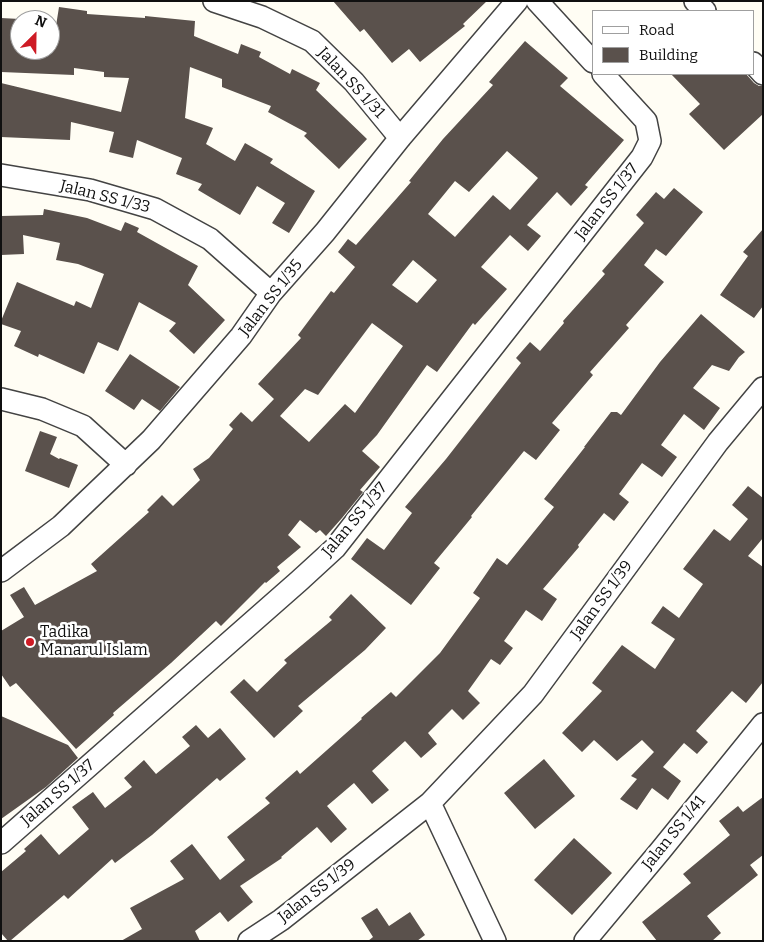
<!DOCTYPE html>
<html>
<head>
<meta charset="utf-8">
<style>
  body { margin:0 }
  #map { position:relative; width:764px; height:942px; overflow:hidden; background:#fffdf4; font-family:Bitter,serif }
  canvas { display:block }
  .frame { position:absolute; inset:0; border:2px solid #101010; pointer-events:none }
  .legend { position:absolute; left:592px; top:10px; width:162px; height:65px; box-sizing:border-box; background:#fff; border:1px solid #9f9f9f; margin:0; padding:6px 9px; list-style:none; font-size:15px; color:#101010 }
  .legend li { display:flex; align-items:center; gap:10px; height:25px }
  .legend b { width:25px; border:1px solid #9f9f9f }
  .north { position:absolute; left:10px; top:10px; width:50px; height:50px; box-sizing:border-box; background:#fff; border:1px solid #9f9f9f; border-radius:50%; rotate:23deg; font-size:14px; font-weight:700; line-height:20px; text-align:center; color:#101010 }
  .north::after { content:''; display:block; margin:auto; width:18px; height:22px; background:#ce1b25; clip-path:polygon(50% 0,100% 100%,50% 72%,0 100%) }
</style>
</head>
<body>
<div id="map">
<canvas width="764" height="942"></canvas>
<div class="frame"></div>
<ul class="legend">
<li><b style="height:6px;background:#fff"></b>Road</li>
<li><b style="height:14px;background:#5a514c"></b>Building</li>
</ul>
<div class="north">N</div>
</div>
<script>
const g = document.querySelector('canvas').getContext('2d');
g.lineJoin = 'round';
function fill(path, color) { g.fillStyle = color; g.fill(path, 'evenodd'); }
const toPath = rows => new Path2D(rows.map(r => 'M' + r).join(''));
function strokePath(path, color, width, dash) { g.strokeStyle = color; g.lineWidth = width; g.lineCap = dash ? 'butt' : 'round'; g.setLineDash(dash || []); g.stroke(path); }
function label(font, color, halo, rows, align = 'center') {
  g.font = font + ' Bitter,serif'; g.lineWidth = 5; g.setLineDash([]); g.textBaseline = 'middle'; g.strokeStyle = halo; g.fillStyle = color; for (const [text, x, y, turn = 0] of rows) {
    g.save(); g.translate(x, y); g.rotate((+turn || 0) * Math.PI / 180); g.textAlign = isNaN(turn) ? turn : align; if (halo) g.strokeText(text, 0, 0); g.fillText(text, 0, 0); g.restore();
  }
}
fill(toPath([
  [333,1,487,1,463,24,465,26,420,62,409,49,392,63,364,29,360,32],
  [59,7,87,11,87,14,145,18,145,16,195,21,194,36,238,54,241,44,261,52,259,57,290,74,292,69,320,83,316,90,367,139,339,169,304,136,307,133,268,112,271,106,222,87,222,79,190,67,185,118,213,128,206,144,235,161,245,143,273,159,270,163,315,191,289,233,272,223,285,203,257,186,240,215,198,190,202,184,176,174,182,158,137,140,133,158,109,152,114,132,71,122,70,140,1,137,1,83,121,112,129,78,104,77,104,72,74,68,74,75,1,72,1,18,20,19,20,50,50,50,50,25,56,26],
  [525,41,568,78,560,86,624,140,585,185,588,187,571,206,557,192,527,225,541,236,528,251,510,235,481,267,507,289,475,325,473,323,437,372,427,365,377,435,362,451,380,467,360,490,363,492,342,518,326,536,320,530,316,533,300,520,288,535,301,547,277,567,280,571,266,583,265,582,221,626,216,621,171,663,113,713,114,715,76,749,16,683,10,687,1,674,1,631,24,617,10,595,24,587,35,605,97,571,91,564,149,512,147,510,162,495,173,506,200,480,193,469,209,458,233,429,229,425,241,412,252,422,274,399,258,384,301,338,298,335,331,291,334,293,355,267,338,252,348,239,356,245,411,182,409,181,443,139,493,85,489,82],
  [507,151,538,178,510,210,493,195,455,237,428,214,455,181,469,192],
  [413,260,437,280,417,303,392,285],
  [372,323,403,346,355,413,345,404,309,442,280,416,305,389,318,395],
  [671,74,746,74,754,83,759,86,763,86,763,114,724,150,689,114,700,104],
  [674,188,703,212,666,256,656,249,644,265,664,282,626,325,629,328,590,372,593,375,552,423,560,430,536,460,524,451,471,516,472,517,434,563,440,568,411,605,351,559,367,538,384,550,412,513,405,507,446,459,521,363,516,358,530,342,540,351,564,323,563,321,605,274,602,271,644,223,636,215,656,192,664,199],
  [44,209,87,218,121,231,125,222,139,228,137,232,198,266,188,285,225,320,194,354,169,331,176,323,139,302,118,351,98,342,84,374,39,354,38,357,14,346,21,331,1,324,1,321,17,282,74,306,76,301,91,308,104,274,78,264,56,260,60,243,23,235,24,254,1,255,1,216,43,215],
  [763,229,763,306,754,318,720,295,748,256,743,252],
  [701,314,745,352,739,357,729,371,712,365,693,388,720,408,704,430,684,414,661,445,677,457,662,477,642,463,619,494,629,502,614,521,604,513,578,545,579,547,543,589,557,599,542,621,526,610,504,641,513,648,500,665,491,659,468,691,480,703,463,720,452,709,428,733,437,744,421,758,405,741,372,771,389,790,372,804,354,783,327,806,347,829,331,843,317,827,281,857,282,858,240,886,253,902,228,922,220,912,195,931,200,941,121,941,142,929,130,908,184,879,170,861,192,844,220,880,245,860,227,837,270,803,265,798,297,770,300,774,362,719,361,718,391,692,396,697,440,653,480,598,473,593,497,558,507,565,554,507,544,499,585,447,584,447,611,412,617,412,621,415,660,362],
  [130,354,180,387,160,411,142,399,134,410,105,391],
  [40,431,57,437,50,454,59,459,60,458,78,465,69,488,25,471],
  [748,486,763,498,763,538,748,556,763,567,763,682,746,703,732,691,696,731,708,742,697,754,684,743,663,767,681,781,668,800,652,788,637,810,620,799,637,779,631,776,654,752,642,740,617,761,594,740,582,752,562,733,602,691,592,683,622,645,655,669,675,639,651,623,663,606,679,618,703,584,683,569,714,529,730,541,748,519,732,505],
  [351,594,386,628,365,650,298,706,303,711,274,738,230,692,244,679,257,692,287,663,284,660,332,620,329,617],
  [1,716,68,745,78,758,46,787,1,819],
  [196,725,208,738,220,728,246,759,220,781,217,778,152,835,115,863,112,859,68,899,64,895,10,941,8,941,1,933,1,872,26,851,24,849,41,834,59,855,89,829,72,807,93,792,105,808,132,787,124,778,144,760,156,774,190,746,182,737],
  [544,759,575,796,535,829,504,793],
  [763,797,763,855,750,865,758,875,707,916,721,933,712,941,657,941,642,922,691,883,683,874,730,835,719,821,738,806,743,812],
  [574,838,612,873,572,915,534,880],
  [377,908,389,926,410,912,425,935,417,941,368,941,373,937,361,918]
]), '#5a514c');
const minor = toPath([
  [214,1,262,17,312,41,354,82,400,138],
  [537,1,593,62],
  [695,1,705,11],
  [753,63,763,74],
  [1,175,90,190,155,209,210,239,271,293],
  [1,399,42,409,83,426,126,465],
  [1,571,61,526,151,440,241,336,271,293,325,232,400,138,517,1],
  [430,803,495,941],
  [1,843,299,581,335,548,642,157,650,141,646,121,603,74],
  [249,941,281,920,430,803,533,694,718,442,763,388],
  [585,941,661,850,763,724]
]);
strokePath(minor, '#434343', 24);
strokePath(minor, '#fff', 21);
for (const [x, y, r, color] of [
  [30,642,5,"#ce1b25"]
]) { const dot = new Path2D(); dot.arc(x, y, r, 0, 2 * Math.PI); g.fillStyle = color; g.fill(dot); strokePath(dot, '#fff', 2); }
label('16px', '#101010', '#fff', [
  ["Jalan SS 1/31",351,83,47],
  ["Jalan SS 1/33",105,197,14],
  ["Jalan SS 1/37",607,202,-52],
  ["Jalan SS 1/35",271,298,-52],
  ["Jalan SS 1/37",355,520,-50],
  ["Jalan SS 1/39",602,600,-54],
  ["Jalan SS 1/37",58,793,-41],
  ["Jalan SS 1/41",674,833,-51],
  ["Jalan SS 1/39",317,891,-38]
]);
label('16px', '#101010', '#fff', [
  ["Tadika",40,633],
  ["Manarul Islam",40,651]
], 'left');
</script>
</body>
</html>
